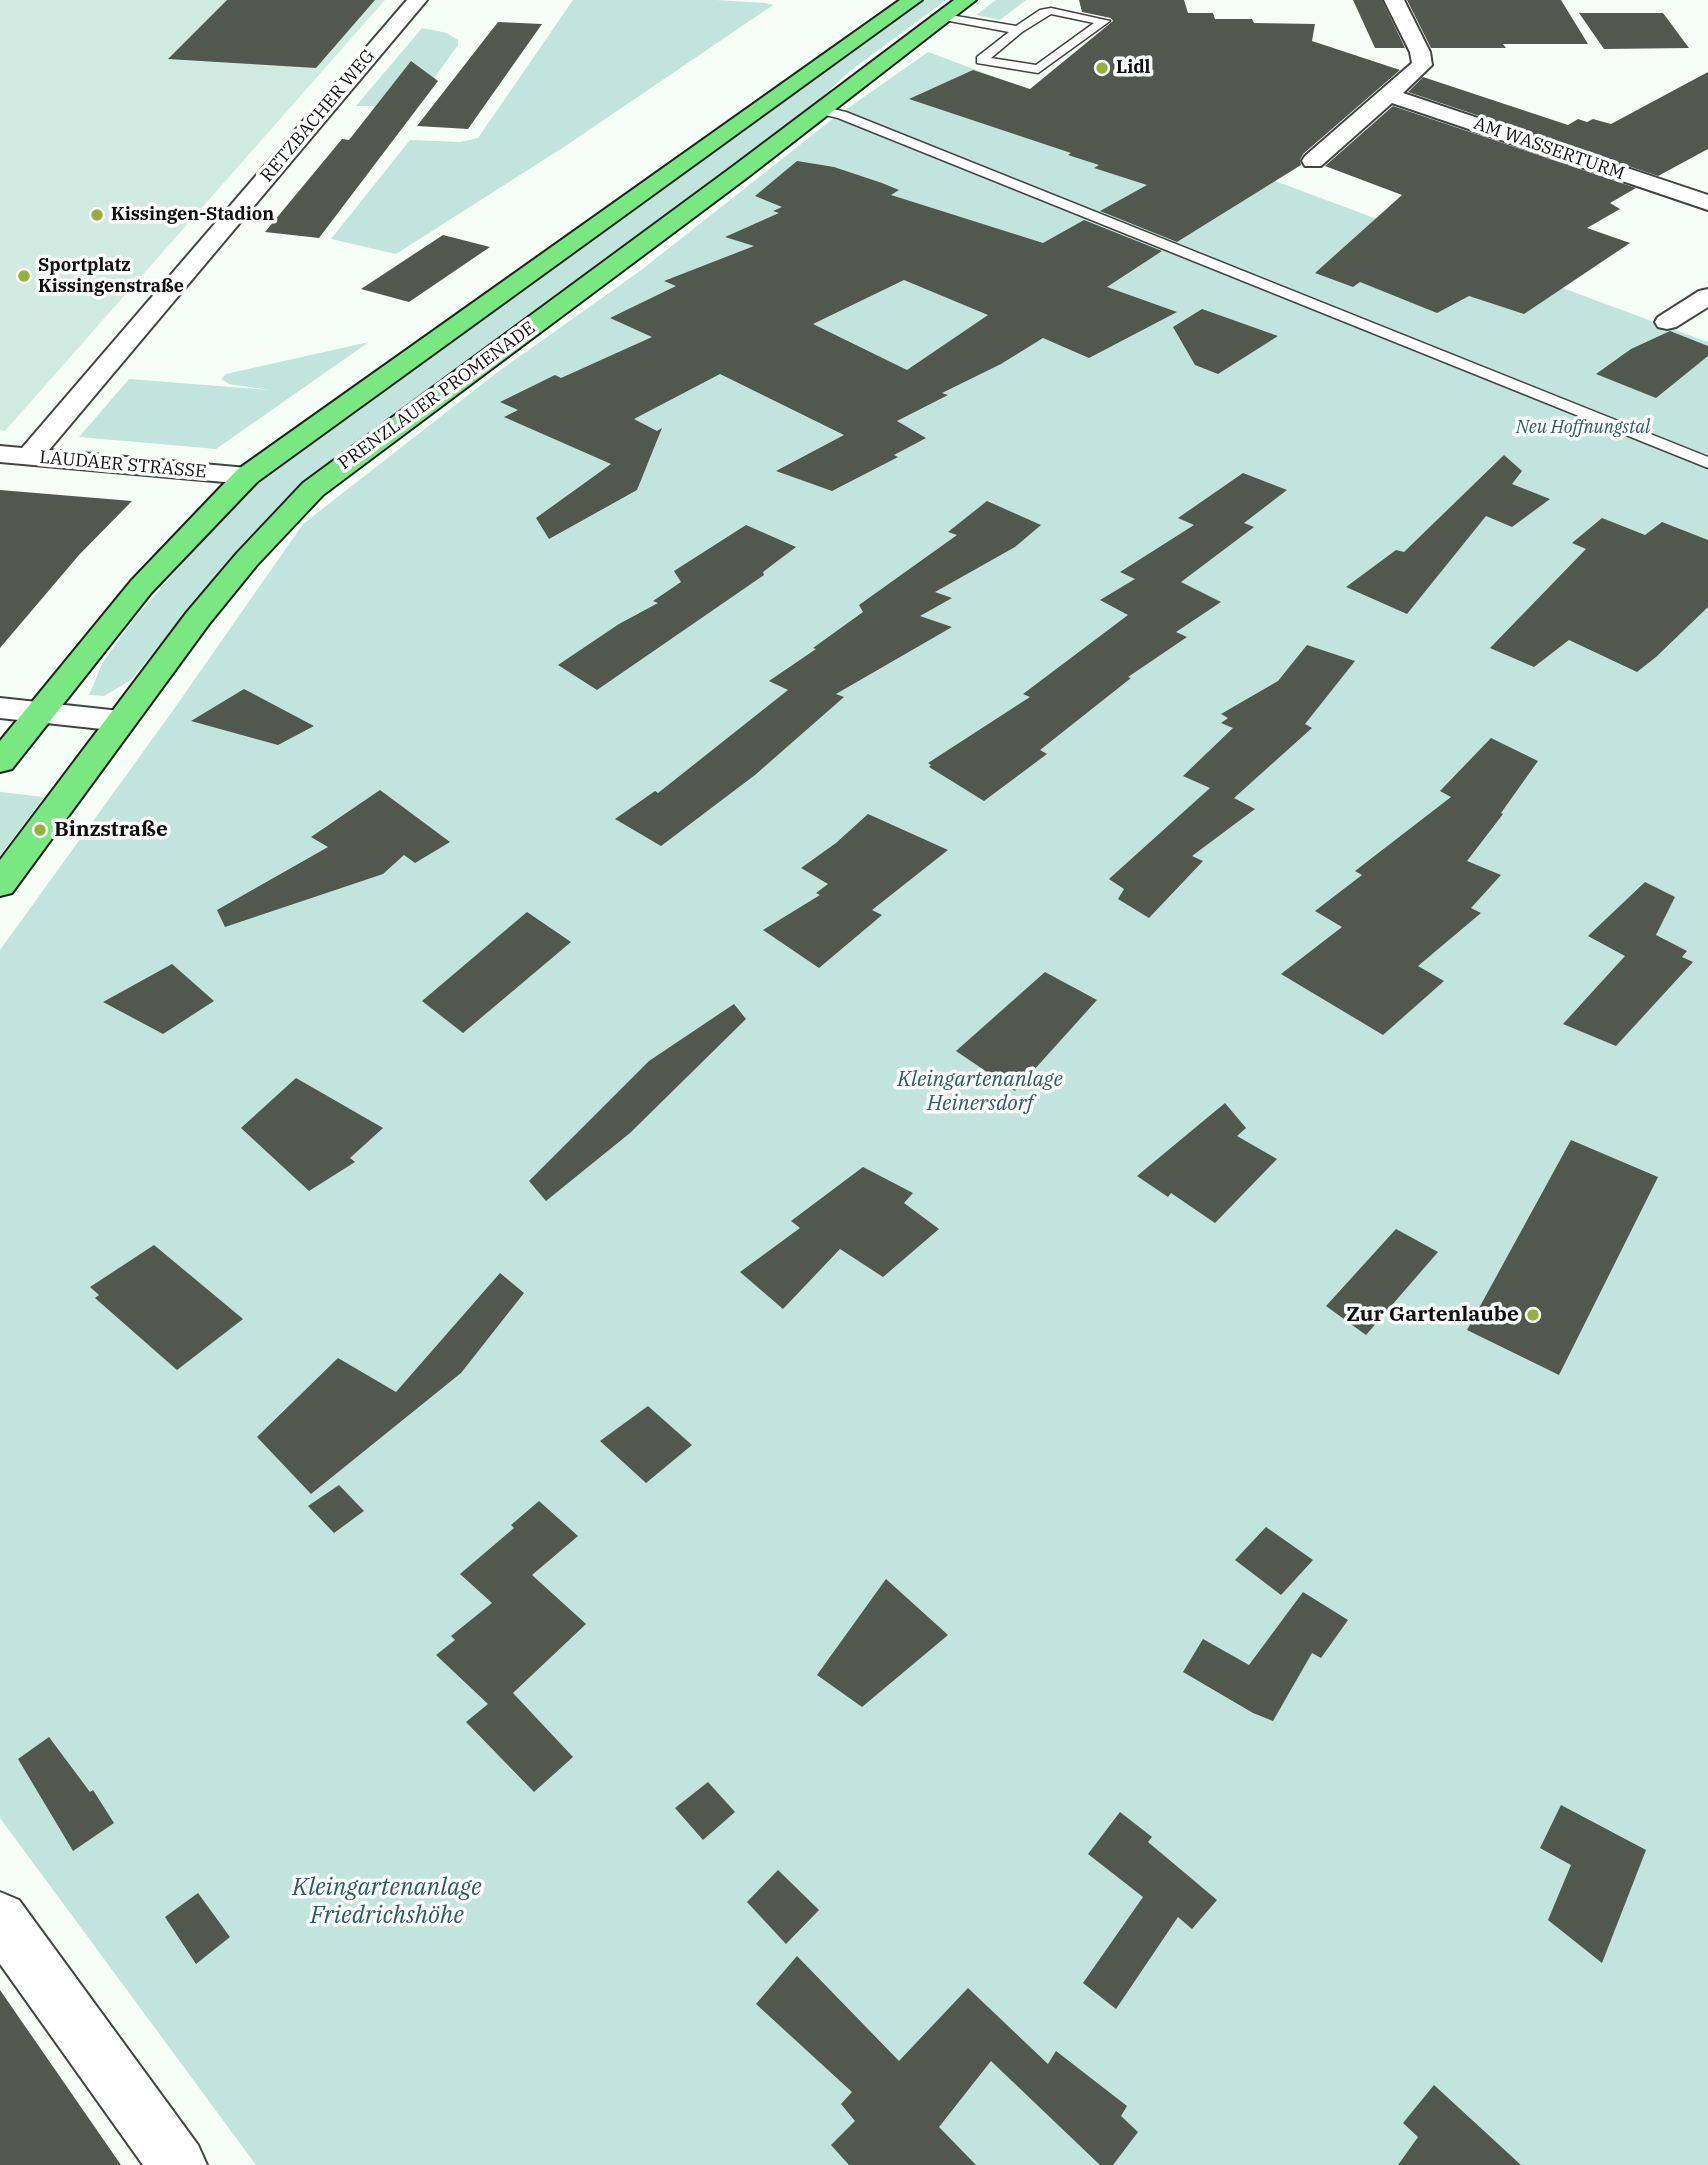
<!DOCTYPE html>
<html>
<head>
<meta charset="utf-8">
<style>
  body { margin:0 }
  canvas { display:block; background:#f5fef6 }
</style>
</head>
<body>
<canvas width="1708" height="2165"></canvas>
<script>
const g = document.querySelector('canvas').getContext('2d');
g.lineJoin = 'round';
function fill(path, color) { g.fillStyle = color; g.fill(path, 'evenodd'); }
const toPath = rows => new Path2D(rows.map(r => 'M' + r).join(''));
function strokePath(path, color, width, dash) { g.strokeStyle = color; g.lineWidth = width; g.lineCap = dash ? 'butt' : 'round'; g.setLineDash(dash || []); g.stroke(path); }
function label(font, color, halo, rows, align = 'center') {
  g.font = font + ' "IBM Plex Serif",serif'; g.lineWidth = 7; g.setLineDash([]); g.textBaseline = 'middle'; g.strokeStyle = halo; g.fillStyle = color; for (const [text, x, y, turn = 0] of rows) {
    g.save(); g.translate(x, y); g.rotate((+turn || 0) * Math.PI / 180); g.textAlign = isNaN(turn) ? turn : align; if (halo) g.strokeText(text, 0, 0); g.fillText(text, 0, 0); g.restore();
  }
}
fill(toPath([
  [573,0,716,0,765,3,773,5,567,145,396,254,331,239,410,140,460,142,478,138],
  [924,0,946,0,850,71,809,109,303,485,244,542,131,680,104,696,89,695,103,662,133,620,222,518,271,471],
  [996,0,1037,0,1026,0,1000,20,976,15],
  [422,28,447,33,458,40,458,45,425,91,391,106,356,106],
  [928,52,1708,342,1708,2165,256,2165,0,1818,0,950,174,709,303,524,499,371,640,271,834,118],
  [369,342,216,449,79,437,129,379,270,390,229,384,221,379,226,374],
  [0,792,44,797,0,856]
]), '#c1e5dd');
fill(toPath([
  [0,0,385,0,5,431,0,430]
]), '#cfebe1');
fill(toPath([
  [227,0,375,0,316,68,168,59],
  [1079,0,1184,0,1188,13,1213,13,1215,19,1252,19,1254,23,1315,24,1312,41,1400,70,1303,154,1300,160,1301,165,1177,242,1100,211,1147,185,1094,168,1099,165,1068,155,1071,153,909,99,973,70,1030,89,1113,21,1111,18,1082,12],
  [1353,0,1382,0,1405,48,1375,48],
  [1407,0,1561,0,1588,44,1503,44,1506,48,1431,48],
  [1579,13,1663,13,1689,48,1604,49],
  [498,22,542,24,468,129,417,126],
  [411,61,438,81,319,238,265,232,342,139,349,140],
  [1708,72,1708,149,1658,176,1408,92,1423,77,1568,125,1578,119,1587,122,1593,119,1611,124],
  [1393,106,1636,188,1610,203,1620,209,1587,228,1630,243,1524,314,1469,296,1437,313,1360,282,1353,287,1315,273,1402,195,1325,166],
  [797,161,834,167,882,183,899,190,891,195,1043,243,1084,220,1162,251,1107,287,1177,312,1089,358,1043,338,1001,364,942,393,948,395,897,421,926,438,894,455,898,457,832,491,776,471,844,435,720,374,634,419,657,431,662,428,637,490,549,539,536,518,611,464,504,417,518,410,500,402,555,375,561,378,652,337,610,318,676,286,664,281,754,246,725,237,779,213,773,211,782,207,755,196],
  [904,280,988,315,907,370,813,324],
  [443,235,490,247,409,302,361,289],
  [1202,309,1278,336,1218,374,1195,365,1173,327],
  [1670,331,1708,346,1708,356,1656,398,1596,374,1631,349],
  [1504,455,1522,471,1512,484,1550,499,1512,527,1486,516,1407,614,1346,587,1396,550,1404,552],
  [1243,473,1287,490,1244,523,1254,527,1181,582,1221,602,1176,632,1187,637,1128,677,1131,678,1040,750,1047,754,984,801,929,767,931,765,928,763,1030,697,1023,694,1128,615,1100,600,1135,579,1120,572,1194,525,1178,518],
  [0,490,132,501,79,555,0,648],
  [987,501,1041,525,1015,547,935,592,952,598,920,616,952,627,836,694,844,697,755,775,661,846,615,819,655,791,658,793,788,690,769,681,816,649,813,648,863,612,859,605,957,535,948,532],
  [1602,518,1645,535,1662,522,1708,540,1708,607,1656,657,1637,672,1569,640,1534,667,1490,648,1586,549,1572,543],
  [746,525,796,547,763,572,764,575,597,690,558,665,619,624,658,603,653,601,681,582,674,571],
  [1307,645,1355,661,1305,724,1312,728,1234,798,1255,809,1192,856,1203,861,1149,918,1118,899,1124,889,1109,879,1210,788,1183,776,1233,728,1221,723,1228,718,1221,714,1278,681],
  [244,689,314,726,278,745,191,721],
  [1491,738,1538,761,1501,813,1503,814,1467,861,1501,875,1471,908,1481,913,1418,966,1444,981,1383,1035,1281,974,1342,927,1315,911,1362,875,1355,871,1451,797,1440,791],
  [380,790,450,842,415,863,404,855,383,874,225,927,217,910,328,847,311,837],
  [868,814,948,850,872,910,882,915,819,968,763,930,820,895,816,893,828,884,801,868,836,843],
  [1645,882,1675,897,1656,935,1687,951,1682,957,1693,962,1616,1046,1563,1024,1625,956,1588,936],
  [527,912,571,942,463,1033,422,1001],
  [172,964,214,1001,163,1034,103,1002],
  [1045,972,1097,1000,1015,1091,956,1051],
  [734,1004,746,1019,630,1133,546,1201,529,1181,649,1061],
  [296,1078,383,1128,350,1158,355,1162,309,1191,241,1128],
  [1225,1103,1246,1128,1237,1136,1277,1159,1215,1223,1171,1193,1168,1197,1137,1176],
  [1571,1140,1658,1177,1559,1375,1467,1330],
  [863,1167,913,1193,904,1203,939,1229,883,1277,840,1249,783,1309,740,1272,800,1228,791,1221],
  [1396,1229,1438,1252,1366,1335,1326,1306],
  [154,1245,243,1319,177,1370,95,1298,99,1295,90,1287],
  [500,1273,524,1293,461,1373,311,1494,257,1437,338,1358,396,1392],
  [648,1406,692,1445,646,1483,600,1441],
  [339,1485,364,1511,334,1533,308,1506],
  [539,1501,578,1536,532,1575,586,1624,513,1693,573,1757,534,1792,466,1722,488,1704,436,1655,455,1640,451,1636,492,1603,460,1574,514,1528,511,1525],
  [1266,1527,1313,1560,1281,1595,1235,1560],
  [886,1579,948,1635,862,1707,817,1675],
  [1303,1592,1348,1620,1321,1658,1312,1653,1273,1721,1253,1713,1183,1672,1203,1639,1249,1665],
  [49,1737,90,1792,93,1790,114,1823,73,1851,18,1759],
  [708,1782,735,1812,703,1840,675,1808],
  [1561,1805,1646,1850,1602,1963,1548,1920,1571,1865,1540,1848],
  [1120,1812,1152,1837,1148,1842,1217,1900,1192,1929,1178,1917,1116,2009,1083,1983,1143,1897,1088,1854],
  [778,1870,819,1910,786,1944,747,1902],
  [198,1893,230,1937,196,1964,165,1917],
  [797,1956,899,2061,968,1988,1048,2064,1056,2051,1127,2106,1121,2116,1138,2132,1113,2165,1100,2165,991,2061,939,2127,976,2165,849,2165,831,2145,855,2121,841,2104,852,2092,756,2004],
  [0,1990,121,2165,0,2165],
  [1434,2085,1521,2165,1398,2165,1418,2137,1403,2123]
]), '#51584e');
const service = toPath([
  [1051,8,1110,21,1038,73,977,63,977,57,1009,32,944,20,938,17,944,14,1016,26,1040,10,1051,8],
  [1051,14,1094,23,1036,65,991,58,1022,32,1051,14],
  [821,106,846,112,1708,457,1708,468,838,118,817,113,817,107,821,106]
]);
const minor = toPath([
  [407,0,427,0,49,450,247,468,257,470,261,476,257,482,247,484,0,462,0,446,22,448,407,0],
  [1384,0,1404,0,1430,52,1432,65,1403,93,1708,195,1708,210,1392,103,1321,166,1305,166,1302,161,1305,156,1412,63,1410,52,1384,0],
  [1708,289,1708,307,1676,327,1667,329,1658,327,1655,322,1658,317,1699,291,1708,289],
  [0,698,120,711,131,714,136,721,131,728,120,731,0,718,0,698],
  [0,1892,19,1900,198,2145,207,2165,143,2165,0,1964,0,1892]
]);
const primary = toPath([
  [900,0,922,0,257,482,151,593,12,769,0,772,0,741,131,581,237,470,900,0],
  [954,0,976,0,748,177,323,495,257,565,209,624,12,893,0,896,0,860,187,612,237,553,303,483,732,167,954,0]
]);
strokePath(service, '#434343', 3);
strokePath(minor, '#434343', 4);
strokePath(primary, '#212121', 4);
fill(service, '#fff');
fill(minor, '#fff');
fill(primary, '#7ae880');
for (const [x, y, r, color] of [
  [1102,68,7,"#93b138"],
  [97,215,7,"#93b138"],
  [24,276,7,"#93b138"],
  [40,830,7,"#93b138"],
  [1533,1315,7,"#93b138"]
]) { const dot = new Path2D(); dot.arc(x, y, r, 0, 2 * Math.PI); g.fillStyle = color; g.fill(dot); strokePath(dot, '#fff', 2.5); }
label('bold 18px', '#101010', '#fff', [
  ["Lidl",1116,68],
  ["Kissingen-Stadion",111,215],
  ["Sportplatz",38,266],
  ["Kissingenstraße",38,287]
], 'left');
label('18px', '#101010', '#fff', [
  ["RETZBACHER WEG",318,116,-50],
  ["AM WASSERTURM",1549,149,19],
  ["PRENZLAUER PROMENADE",437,396,-36],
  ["LAUDAER STRASSE",123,465,5]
]);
label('italic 18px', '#275c61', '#fff', [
  ["Neu Hoffnungstal",1583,428]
]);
label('bold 21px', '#101010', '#fff', [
  ["Binzstraße",54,830],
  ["Zur Gartenlaube",1519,1315,"right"]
], 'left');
label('italic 21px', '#275c61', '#fff', [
  ["Kleingartenanlage",980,1080],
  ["Heinersdorf",980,1104]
]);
label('italic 24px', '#275c61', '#fff', [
  ["Kleingartenanlage",387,1888],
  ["Friedrichshöhe",387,1916]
]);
</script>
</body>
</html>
